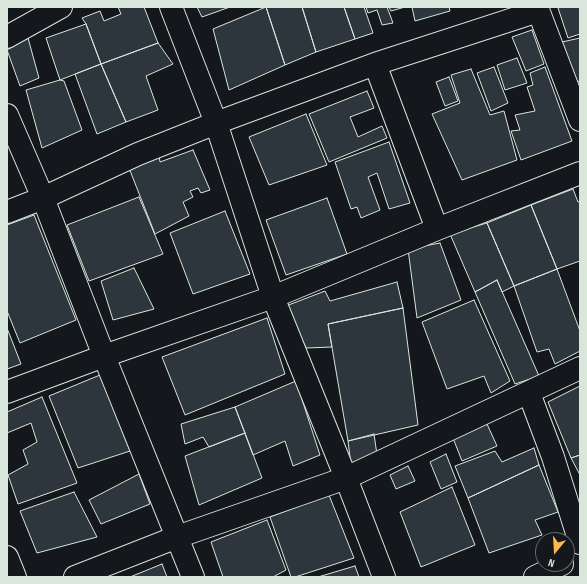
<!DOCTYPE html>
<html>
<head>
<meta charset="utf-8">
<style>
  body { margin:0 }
  #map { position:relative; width:587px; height:584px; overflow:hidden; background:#14181c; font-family:"Sofia Sans Condensed",sans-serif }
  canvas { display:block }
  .frame { position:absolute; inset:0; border:8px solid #d8e6dc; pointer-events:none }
  .north { position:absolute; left:535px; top:532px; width:40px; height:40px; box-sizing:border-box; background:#14181c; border:1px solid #626a69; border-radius:50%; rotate:198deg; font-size:11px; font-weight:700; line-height:16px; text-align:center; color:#d8e6dc }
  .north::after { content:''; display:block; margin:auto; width:14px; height:18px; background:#ffb74d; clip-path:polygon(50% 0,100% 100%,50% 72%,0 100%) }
</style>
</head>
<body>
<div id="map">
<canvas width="587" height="584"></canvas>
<div class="frame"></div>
<div class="north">N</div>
</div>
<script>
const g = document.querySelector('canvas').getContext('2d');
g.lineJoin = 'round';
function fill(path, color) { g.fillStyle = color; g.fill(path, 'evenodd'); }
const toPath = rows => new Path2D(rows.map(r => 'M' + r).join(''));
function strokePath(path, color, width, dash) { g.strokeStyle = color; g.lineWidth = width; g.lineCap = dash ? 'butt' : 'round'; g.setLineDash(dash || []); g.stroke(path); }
const building = toPath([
  [118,7,144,7,158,43,101,64,86,24,82,18,100,11,104,21,121,14,118,7],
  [197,7,230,7,202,17,197,7],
  [266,7,285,65,229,90,213,29,266,7],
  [266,7,302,7,316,52,285,65,266,7],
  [302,7,344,7,355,39,316,52,302,7],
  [344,7,364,7,373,33,355,39,344,7],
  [366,7,387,7,393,23,382,25,377,10,368,13,366,7],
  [389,7,405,7,391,11,389,7],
  [412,7,449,7,450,11,415,21,412,7],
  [562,7,580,7,580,34,568,38,558,8,562,7],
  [86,24,101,64,60,80,46,38,86,24],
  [532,30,544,64,526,71,512,37,532,30],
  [28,38,39,78,20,86,7,50,28,38],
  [580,38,580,81,576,82,562,42,580,38],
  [158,43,173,64,146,76,158,110,126,122,101,64,158,43],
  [517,58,527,83,505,90,497,65,517,58],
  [101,64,126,122,97,134,75,74,101,64],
  [494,67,508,103,491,111,477,73,494,67],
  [545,67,572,141,521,160,511,131,520,130,515,115,535,111,527,87,533,85,530,73,545,67],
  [471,69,490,115,504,111,517,160,462,180,432,114,460,103,451,75,471,69],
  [449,77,458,101,445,106,436,82,449,77],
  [60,80,64,81,82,130,42,148,26,90,60,80],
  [367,91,374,108,350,117,358,137,382,126,387,138,329,162,309,114,367,91],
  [306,114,327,165,269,185,249,137,306,114],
  [389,142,410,203,389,209,377,173,368,177,380,210,361,218,357,207,351,209,335,162,389,142],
  [193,150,210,190,201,193,198,188,190,191,193,197,183,202,189,216,155,234,129,168,159,155,160,162,193,150],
  [573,189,578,202,580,201,580,261,557,269,531,205,573,189],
  [139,197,163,254,89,281,67,225,139,197],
  [327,198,347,254,286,275,266,220,327,198],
  [531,205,557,269,514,286,487,223,531,205],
  [225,211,250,274,193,294,170,233,225,211],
  [34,215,76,320,20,343,7,311,7,225,34,215],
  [487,223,514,286,502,292,497,280,475,292,450,234,487,223],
  [440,243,461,300,417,318,408,249,440,243],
  [134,268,154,309,113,320,101,281,134,268],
  [557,269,580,331,580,351,555,364,549,349,537,352,514,286,557,269],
  [497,280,539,376,515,384,475,292,497,280],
  [397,282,403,308,328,324,332,347,306,348,286,306,325,291,330,301,397,282],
  [474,300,510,381,491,393,484,376,447,389,422,322,474,300],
  [403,308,418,425,348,441,328,324,403,308],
  [267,318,285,374,185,415,162,357,267,318],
  [7,328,21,364,7,369,7,328],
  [100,375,130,451,78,468,49,396,100,375],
  [296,381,320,455,293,466,285,441,253,455,235,407,296,381],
  [580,386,580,455,571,458,548,402,580,386],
  [42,397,77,483,18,504,8,475,28,464,23,450,37,442,31,423,7,433,7,412,42,397],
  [235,407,245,433,209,447,203,437,185,444,181,424,235,407],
  [487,424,497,446,462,461,453,438,487,424],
  [245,433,262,478,199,505,185,456,245,433],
  [374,434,378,462,351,465,348,441,374,434],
  [534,448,539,465,468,498,455,466,495,451,502,462,534,448],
  [446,454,457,482,441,489,430,462,446,454],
  [580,455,580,475,571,458,580,455],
  [539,465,558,512,535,520,542,535,489,553,468,498,539,465],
  [408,466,415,481,396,489,390,475,408,466],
  [139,474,150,504,101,524,89,500,139,474],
  [452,487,475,545,421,567,400,512,452,487],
  [74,492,97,537,37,553,20,511,74,492],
  [329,495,354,558,295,577,291,577,270,517,329,495],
  [267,520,286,570,273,577,223,577,211,542,267,520],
  [162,564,167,577,130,577,162,564],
  [355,566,359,577,318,577,355,566]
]);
fill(building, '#2c363c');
strokePath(building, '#d8e6dc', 1);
const minor = toPath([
  [171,7,216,123,273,297,346,478,384,577],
  [537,7,580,120],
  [7,37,61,7],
  [375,64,437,229],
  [7,115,43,198,104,356,193,577],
  [7,212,43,198,138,154,216,123,375,64,538,11],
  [7,392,104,356,273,297,437,229,580,173],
  [529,393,553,457,580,543],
  [7,557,15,577],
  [75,577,177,537,346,478,580,368],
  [535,577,562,564]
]);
strokePath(minor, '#d8e6dc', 24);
strokePath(minor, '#14181c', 22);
</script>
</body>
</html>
